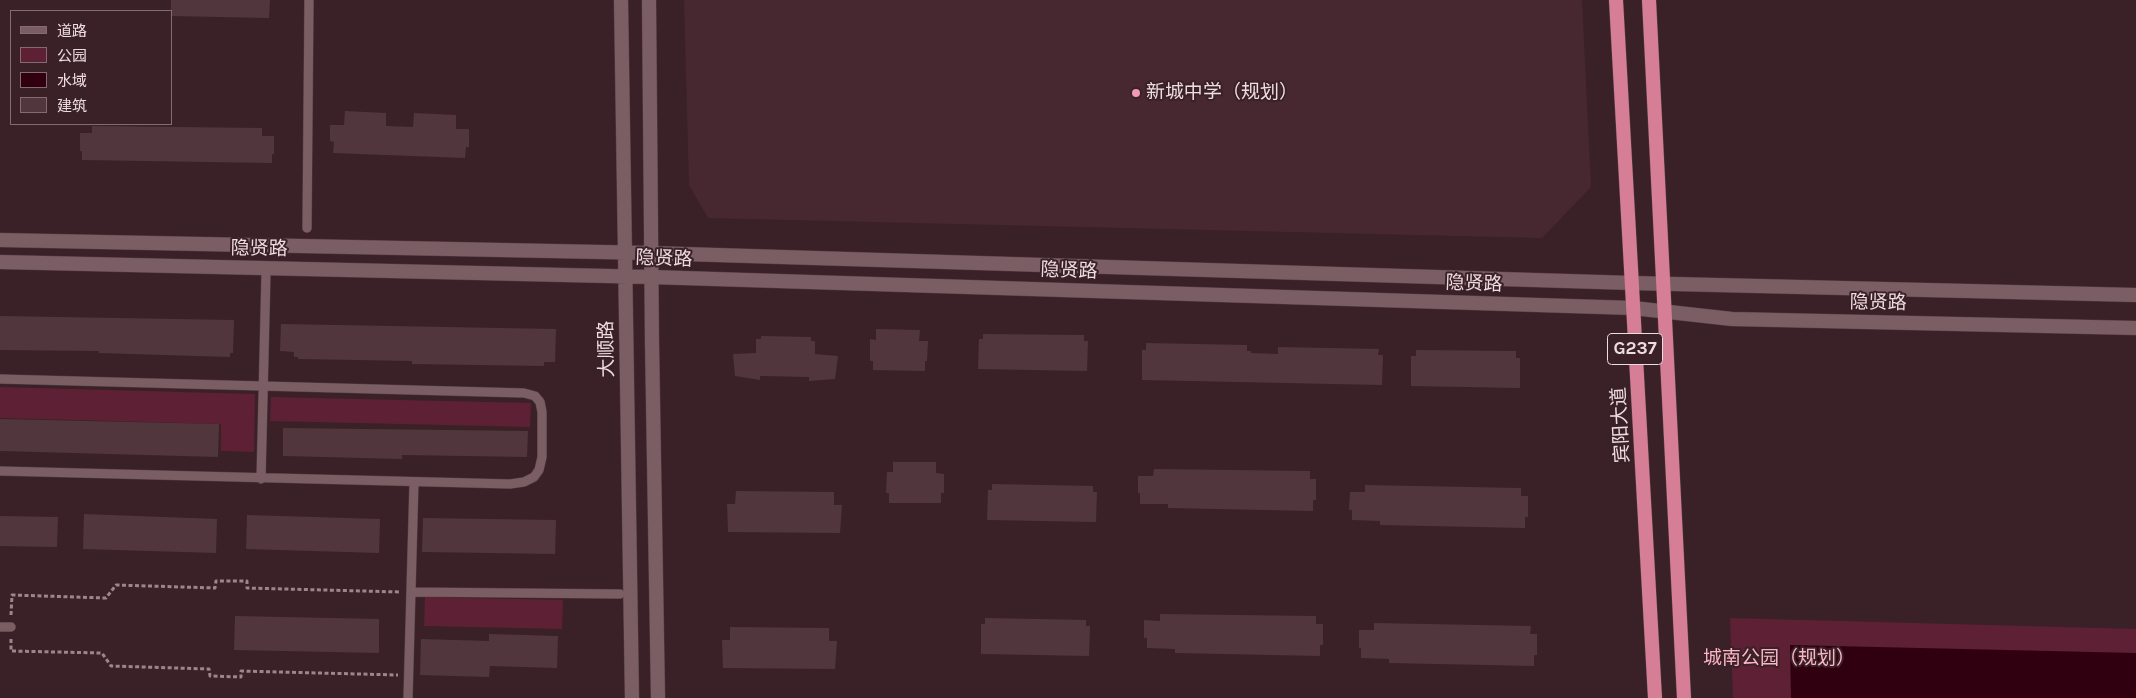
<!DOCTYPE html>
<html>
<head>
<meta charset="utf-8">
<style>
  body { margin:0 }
  #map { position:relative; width:2136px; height:698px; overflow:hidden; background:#3a2127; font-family:Karla,"Noto Sans SC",sans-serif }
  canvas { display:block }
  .legend { position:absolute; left:10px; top:10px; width:162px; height:115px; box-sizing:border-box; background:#3a2127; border:1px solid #826c71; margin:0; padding:6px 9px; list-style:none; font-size:15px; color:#eedde0 }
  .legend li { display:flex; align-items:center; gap:10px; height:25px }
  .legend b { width:25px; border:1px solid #826c71 }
</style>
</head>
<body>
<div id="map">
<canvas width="2136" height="698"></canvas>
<ul class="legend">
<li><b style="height:6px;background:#7b5d64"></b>道路</li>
<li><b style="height:14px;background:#5d2034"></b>公园</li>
<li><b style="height:14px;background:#300011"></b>水域</li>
<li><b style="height:14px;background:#51373d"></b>建筑</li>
</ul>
</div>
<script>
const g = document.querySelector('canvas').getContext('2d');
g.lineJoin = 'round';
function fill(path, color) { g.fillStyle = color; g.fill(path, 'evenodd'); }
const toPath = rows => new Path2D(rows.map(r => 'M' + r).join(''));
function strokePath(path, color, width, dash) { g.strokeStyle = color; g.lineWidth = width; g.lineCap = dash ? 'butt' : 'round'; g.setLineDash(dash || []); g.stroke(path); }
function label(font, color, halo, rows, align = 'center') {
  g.font = font + ' Karla,"Noto Sans SC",sans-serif'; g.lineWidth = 4; g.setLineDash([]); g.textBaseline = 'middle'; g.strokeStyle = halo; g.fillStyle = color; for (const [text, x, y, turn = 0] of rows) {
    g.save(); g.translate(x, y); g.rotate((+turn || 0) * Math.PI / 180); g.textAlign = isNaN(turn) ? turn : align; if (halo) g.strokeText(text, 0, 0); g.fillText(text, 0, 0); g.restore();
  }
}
fill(toPath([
  [684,0,1582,0,1591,187,1542,238,708,218,689,185]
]), '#482830');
fill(toPath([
  [0,387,255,394,254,452,221,451,221,424,0,418],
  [271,397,531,403,530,427,270,421],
  [425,597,563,600,562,629,424,626],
  [1730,618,2136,629,2136,698,1733,698]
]), '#5d2034');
fill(toPath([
  [1790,645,2136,653,2136,698,1791,698]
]), '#300011');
fill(toPath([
  [171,0,270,0,269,18,171,16],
  [345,111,386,113,386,126,413,127,414,113,456,115,456,129,469,129,469,147,466,147,465,158,333,153,334,142,330,141,330,125,344,125],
  [92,126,262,128,262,136,274,136,274,154,272,154,272,163,82,160,82,151,80,151,80,133,92,133],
  [0,316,234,320,233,353,230,353,230,357,99,353,99,351,0,350],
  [281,324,556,329,555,362,544,362,544,366,412,364,412,361,298,359,298,357,294,357,294,352,280,351],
  [876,329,920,330,919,341,928,341,927,361,925,361,925,371,873,370,873,361,870,361,870,339,876,340],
  [983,334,1084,335,1084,341,1088,341,1087,371,978,369,979,339,983,339],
  [761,336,811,337,811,341,815,341,815,354,838,356,835,379,809,381,809,377,760,376,760,380,735,376,733,354,756,353,756,339,761,339],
  [1146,343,1247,345,1247,351,1251,351,1251,353,1278,354,1278,347,1379,349,1378,355,1383,355,1382,385,1142,380,1142,350,1146,350],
  [1416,350,1516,351,1516,358,1520,358,1520,388,1411,386,1411,356,1416,356],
  [0,419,219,424,218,457,0,451],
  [283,428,528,431,527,457,402,455,402,459,283,456],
  [893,462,936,462,936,473,944,474,944,493,941,493,941,503,889,503,889,493,886,493,887,472,893,472],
  [1154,469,1310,471,1310,479,1316,479,1316,500,1313,500,1313,511,1168,508,1168,504,1140,504,1140,493,1138,493,1138,476,1153,476],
  [992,484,1093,486,1093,492,1097,492,1096,522,987,520,988,490,992,490],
  [1365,485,1521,488,1521,496,1528,496,1528,517,1525,517,1525,528,1380,525,1380,521,1352,520,1352,510,1349,510,1350,492,1365,492],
  [736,491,834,492,834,505,842,505,840,533,728,532,727,504,735,504],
  [84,514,217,519,216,553,83,549],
  [247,515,380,519,379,553,246,549],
  [0,516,58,517,57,547,0,546],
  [423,518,556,520,555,554,422,552],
  [1160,614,1316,616,1316,624,1323,624,1323,645,1320,645,1320,656,1175,653,1175,649,1147,648,1147,638,1144,638,1144,620,1160,621],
  [235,616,379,619,379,653,234,650],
  [985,618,1086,620,1086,626,1090,626,1089,656,981,654,981,624,985,624],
  [1374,623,1531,626,1530,634,1537,634,1537,655,1534,655,1534,666,1389,663,1389,659,1361,658,1361,648,1359,648,1359,630,1374,630],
  [730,627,829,628,829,641,837,641,835,669,723,668,722,640,730,640],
  [489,634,558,636,557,668,490,666,489,677,420,675,421,639,489,641]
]), '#51373d');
const service = toPath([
  [307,228,309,0],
  [0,379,524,393,535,396,540,402,542,412,542,457,539,470,534,477,524,482,510,484,0,471],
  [261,479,266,273],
  [411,592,620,594],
  [0,627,11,627],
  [408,698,414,482]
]);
const tertiary = toPath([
  [621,0,632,698],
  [649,0,652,342,658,698],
  [0,240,651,253,1632,283,2136,295],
  [0,262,651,277,1633,308,1732,319,2136,328]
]);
const trunk = toPath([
  [1616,0,1655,698],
  [1649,0,1684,698]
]);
strokePath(service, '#513d42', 10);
strokePath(tertiary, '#513d42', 15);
strokePath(trunk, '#513d42', 15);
strokePath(toPath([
  [11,615,12,595,106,598,116,585,215,588,216,581,247,581,247,588,400,592],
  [11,639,11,651,102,653,111,666,209,669,210,676,241,677,241,671,398,675]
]), '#9b868a', 3, [4, 2.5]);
strokePath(service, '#7b5d64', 9);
strokePath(tertiary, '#7b5d64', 14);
strokePath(trunk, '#d67e96', 14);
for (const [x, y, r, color] of [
  [1136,93,5,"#f19ab0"]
]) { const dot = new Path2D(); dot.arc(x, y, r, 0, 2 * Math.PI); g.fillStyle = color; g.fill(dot); strokePath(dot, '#3a2127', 2); }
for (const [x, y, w] of [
  [1635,349,55]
]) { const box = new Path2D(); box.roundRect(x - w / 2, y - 15.5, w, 31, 4); g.fillStyle = '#3a2127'; g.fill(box); strokePath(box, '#eedde0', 1); }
label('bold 18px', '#eedde0', null, [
  ["G237",1635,349]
]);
label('19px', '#eedde0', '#3a2127', [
  ["新城中学（规划）",1146,93]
], 'left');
label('19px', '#eedde0', '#3a2127', [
  ["隐贤路",259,249,1],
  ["隐贤路",664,259,2],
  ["隐贤路",1069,271,2],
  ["隐贤路",1474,284,2],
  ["隐贤路",1878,303,1],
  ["大顺路",607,349,-91],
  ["宾阳大道",1621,425,-93]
]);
label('19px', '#fab6c6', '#3a2127', [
  ["城南公园（规划）",1779,659]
]);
</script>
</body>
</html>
